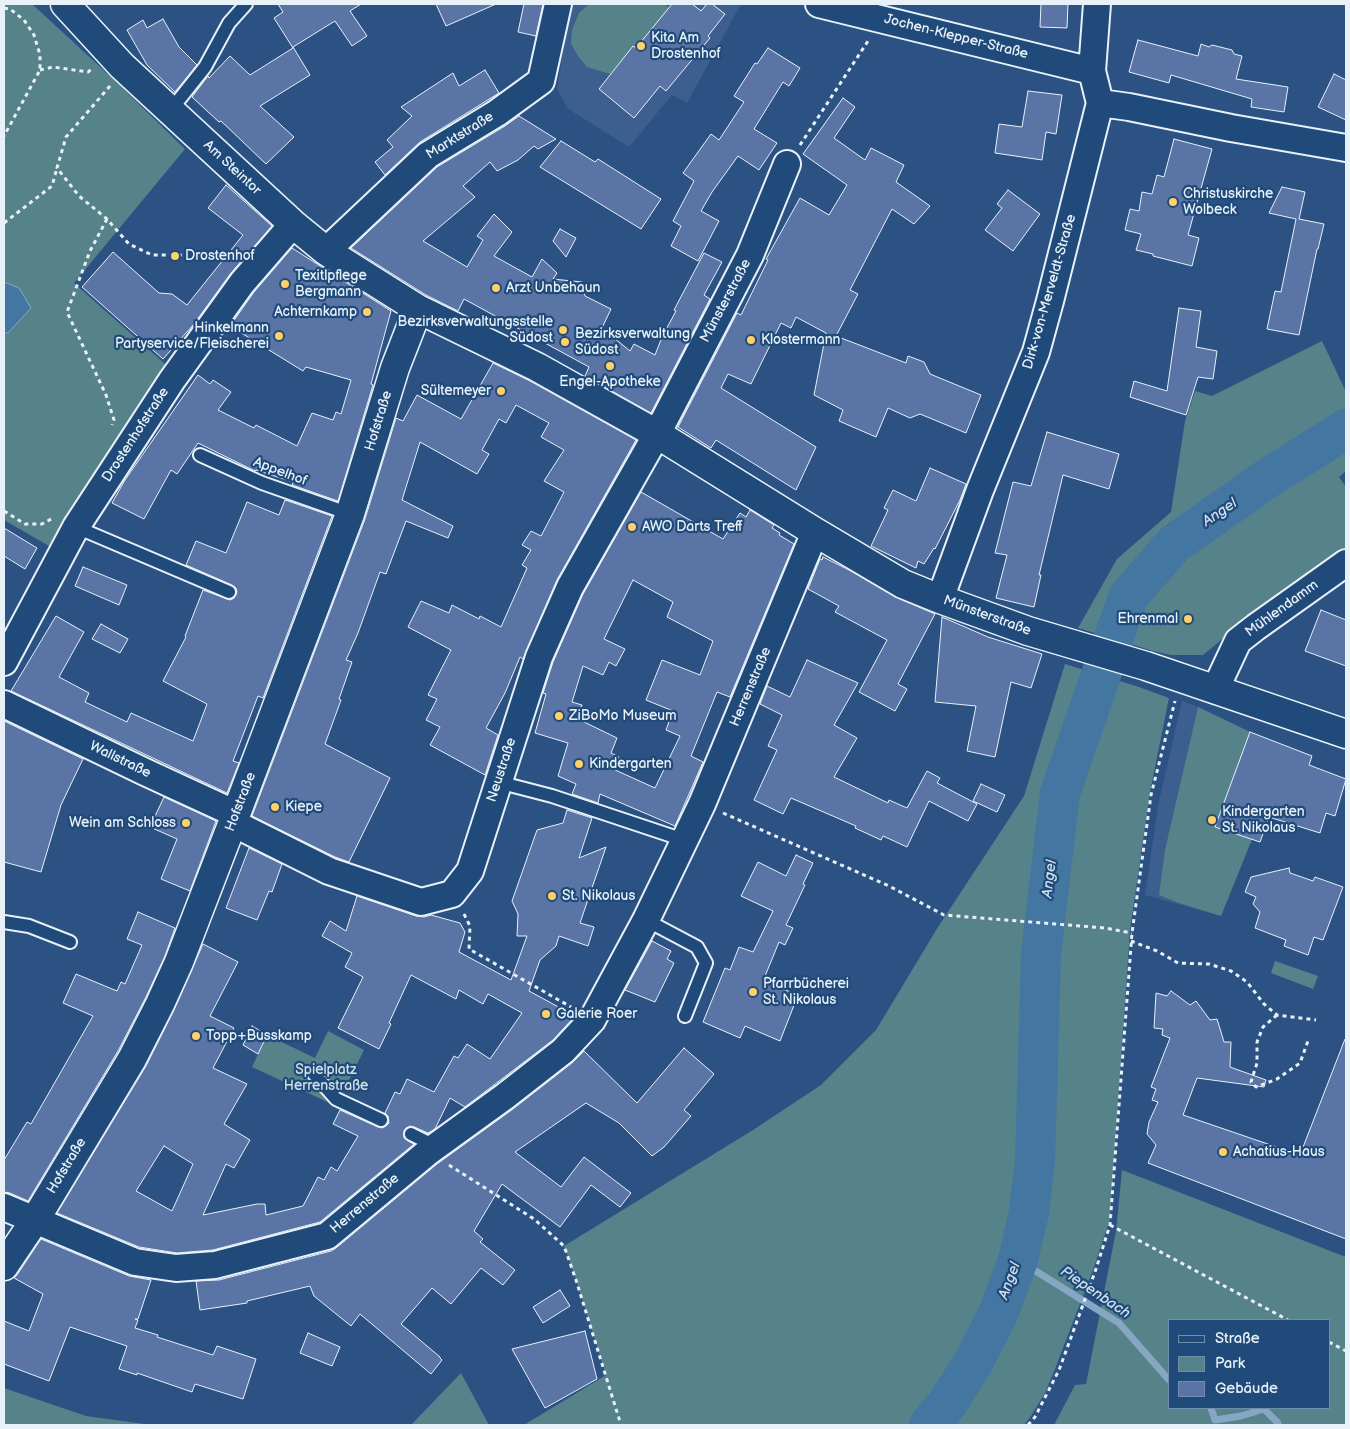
<!DOCTYPE html>
<html>
<head>
<meta charset="utf-8">
<style>
  body { margin:0 }
  #map { position:relative; width:1350px; height:1429px; overflow:hidden; background:#2b5283; font-family:"Balsamiq Sans",sans-serif }
  canvas { display:block }
  .frame { position:absolute; inset:0; border:5px solid #e8f1f8; pointer-events:none }
  .legend { position:absolute; left:1168px; top:1319px; width:162px; height:90px; box-sizing:border-box; background:#1f4a7a; border:1px solid #6f8dac; margin:0; padding:6px 9px; list-style:none; font-size:15px; color:#e8f1f8 }
  .legend li { display:flex; align-items:center; gap:10px; height:25px }
  .legend b { width:25px; border:1px solid #6f8dac }
</style>
</head>
<body>
<div id="map">
<canvas width="1350" height="1429"></canvas>
<div class="frame"></div>
<ul class="legend">
<li><b style="height:6px;background:#1f4a7a"></b>Straße</li>
<li><b style="height:14px;background:#56828a"></b>Park</li>
<li><b style="height:14px;background:#5974a5"></b>Gebäude</li>
</ul>
</div>
<script>
const g = document.querySelector('canvas').getContext('2d');
g.lineJoin = 'round';
function fill(path, color) { g.fillStyle = color; g.fill(path, 'evenodd'); }
const toPath = rows => new Path2D(rows.map(r => 'M' + r).join(''));
function strokePath(path, color, width, dash) { g.strokeStyle = color; g.lineWidth = width; g.lineCap = dash ? 'butt' : 'round'; g.setLineDash(dash || []); g.stroke(path); }
function label(font, color, halo, rows, align = 'center') {
  g.font = font + ' "Balsamiq Sans",sans-serif'; g.lineWidth = 4.5; g.setLineDash([]); g.textBaseline = 'middle'; g.strokeStyle = halo; g.fillStyle = color; for (const [text, x, y, turn = 0] of rows) {
    g.save(); g.translate(x, y); g.rotate((+turn || 0) * Math.PI / 180); g.textAlign = isNaN(turn) ? turn : align; if (halo) g.strokeText(text, 0, 0); g.fillText(text, 0, 0); g.restore();
  }
}
fill(toPath([
  [571,4,741,4,687,103,672,95,629,147,568,109,557,89],
  [1182,701,1198,707,1293,752,1252,840,1221,916,1145,895,1159,801]
]), '#3c5f8f');
fill(toPath([
  [4,4,32,4,109,75,185,149,74,283,173,371,49,546,4,520],
  [589,4,664,4,669,8,636,48,633,47,610,74,587,67,578,56,571,44,572,30,579,13],
  [1322,341,1346,392,1346,471,1339,477,1346,487,1346,550,1231,632,1203,655,1171,655,1153,651,1078,628,1117,559,1171,512,1185,421,1195,391,1212,396],
  [1065,664,1139,687,1169,698,1150,792,1130,930,1110,1219,1093,1270,1055,1369,1045,1393,1031,1416,1024,1425,524,1425,606,1375,576,1280,564,1246,753,1130,821,1085,876,1030,938,927,1024,796],
  [1198,707,1250,732,1215,827,1252,839,1221,916,1179,903,1159,895,1165,850],
  [1275,961,1318,976,1313,989,1271,973],
  [328,1031,364,1050,336,1106,252,1067,267,1035,315,1058],
  [1122,1170,1346,1257,1346,1425,1054,1425,1075,1385,1086,1384,1116,1231],
  [1169,1320,1329,1320,1329,1408,1169,1408],
  [461,1373,489,1425,411,1425],
  [4,1388,86,1416,152,1425,4,1425]
]), '#56828a');
const water = toPath([
  [4,282,19,288,31,308,9,332,4,334,4,282]
]);
fill(water, '#4376a0');
strokePath(water, '#85a7c3', 1);
strokePath(toPath([
  [1018,1260,1119,1323,1169,1380],
  [1211,1408,1215,1420,1241,1416,1264,1409,1278,1423,1277,1425]
]), '#85a7c3', 7);
strokePath(toPath([
  [929,1425,947,1404,974,1361,998,1314,1018,1260,1029,1212,1035,1160,1041,954,1060,793,1128,597,1174,544,1268,478,1346,429]
]), '#4376a0', 40);
const building = toPath([
  [278,4,361,4,350,11,367,36,352,46,335,21,293,47,310,75,260,106,294,137,266,164,221,121,219,122,192,97,208,76,209,78,230,56,250,75,293,48,274,18,283,12,278,4],
  [436,4,496,4,446,26,436,4],
  [524,4,543,4,536,36,518,32,524,4],
  [672,4,692,4,701,11,707,4,712,4,725,14,708,36,710,38,666,91,660,86,634,118,599,89,633,46,636,48,672,4],
  [1041,4,1068,4,1067,28,1040,27,1041,4],
  [163,19,179,47,197,65,175,92,147,65,127,30,143,20,147,28,163,19],
  [1138,40,1198,56,1201,44,1209,47,1212,45,1232,50,1234,54,1242,56,1236,79,1288,87,1284,112,1251,107,1252,99,1171,75,1169,83,1129,72,1138,40],
  [768,48,800,68,789,86,783,82,754,129,777,143,759,170,738,156,712,192,701,211,719,221,698,261,671,246,681,226,673,221,694,181,683,173,711,134,719,140,744,102,734,96,755,63,757,64,768,48],
  [485,70,499,93,420,142,385,175,375,162,393,147,387,140,412,116,401,107,453,73,459,86,485,70],
  [1334,74,1346,80,1346,120,1318,107,1334,74],
  [1028,91,1062,95,1056,134,1046,132,1042,160,995,153,999,124,1022,127,1028,91],
  [843,98,855,107,834,138,865,160,871,148,904,165,896,182,930,206,914,224,892,209,850,290,858,294,836,336,906,363,908,356,924,362,930,374,981,395,966,433,920,414,910,418,888,408,876,437,839,421,843,410,814,395,826,333,796,317,791,328,781,323,751,384,728,374,721,388,816,447,796,490,716,440,711,448,678,427,737,313,741,315,768,260,766,259,800,198,829,215,847,185,803,154,843,98],
  [519,116,556,139,538,149,534,146,518,160,497,171,490,162,463,186,475,197,423,241,467,267,483,240,477,236,494,214,512,232,494,256,532,277,542,259,557,273,553,279,582,282,585,296,611,309,602,328,630,351,634,344,655,355,662,337,676,311,674,310,704,253,722,262,704,295,710,299,651,413,585,376,589,367,464,299,458,311,426,295,351,248,437,167,505,126,519,116],
  [1174,139,1212,149,1188,235,1199,238,1192,266,1153,256,1153,254,1136,250,1141,234,1125,230,1130,209,1139,211,1142,192,1152,194,1157,175,1164,177,1174,139],
  [561,141,595,162,598,159,661,199,641,229,540,167,561,141],
  [226,185,272,226,231,273,194,324,163,359,82,287,113,252,159,293,172,294,187,305,243,235,208,208,226,185],
  [1282,187,1305,192,1299,219,1324,224,1318,249,1317,249,1299,335,1267,329,1275,291,1281,292,1296,219,1269,213,1282,187],
  [1008,190,1040,214,1013,251,985,230,1002,208,997,204,1008,190],
  [560,229,576,238,566,257,553,241,560,229],
  [292,248,391,311,371,384,373,385,338,501,292,485,293,482,256,470,255,471,198,443,177,474,171,470,144,519,112,503,125,480,198,375,210,384,213,380,231,392,218,410,254,428,256,425,297,446,312,413,333,420,336,412,341,414,351,380,306,367,303,371,230,326,254,292,292,248],
  [1179,308,1201,311,1196,347,1217,351,1213,379,1198,377,1186,415,1130,397,1134,381,1167,391,1179,308],
  [493,363,530,381,636,440,557,580,523,659,520,657,505,693,486,728,498,735,485,775,430,745,440,727,426,720,437,699,428,695,451,650,408,627,421,601,449,613,452,605,479,619,480,616,501,627,527,568,522,565,531,550,522,545,531,531,541,536,564,492,544,481,564,450,541,437,549,423,516,405,506,423,499,419,482,450,489,454,477,474,420,442,402,500,453,526,448,538,406,521,386,574,380,572,358,633,346,660,352,662,339,699,341,700,325,744,390,778,349,862,335,857,252,816,365,519,396,418,403,421,417,395,461,419,493,363],
  [1047,432,1119,454,1109,489,1063,475,1039,575,1041,575,1034,607,996,598,1007,555,995,553,1013,482,1031,486,1047,432],
  [930,468,966,484,960,500,935,549,934,548,924,564,918,561,916,568,871,546,888,510,884,508,893,490,916,501,930,468],
  [641,492,723,539,740,513,746,517,750,510,774,525,772,528,780,533,779,535,794,544,730,697,717,692,691,756,703,762,675,826,600,794,598,803,572,794,576,784,558,776,568,743,535,733,546,694,543,693,553,662,583,594,641,492],
  [633,580,673,602,667,617,713,641,700,675,662,660,646,700,673,711,666,730,680,736,655,788,613,769,619,757,611,753,617,738,578,719,582,705,572,702,583,666,603,675,609,662,616,666,625,649,604,639,633,580],
  [285,500,332,516,263,698,258,696,233,761,239,763,227,793,11,691,56,616,84,632,59,677,89,693,85,702,127,722,131,713,193,741,207,704,163,681,186,637,185,636,203,590,230,600,234,598,237,592,236,588,232,585,186,565,196,541,226,553,247,502,279,515,285,500],
  [4,528,37,548,25,569,4,556,4,528],
  [823,557,849,570,895,597,935,614,898,684,907,689,895,711,859,692,887,640,835,612,839,606,808,589,820,559,822,560,823,557],
  [83,567,127,585,119,605,75,586,83,567],
  [1321,610,1346,620,1346,666,1305,651,1321,610],
  [942,617,988,637,1042,654,1031,688,1011,682,995,757,967,751,976,706,935,702,942,617],
  [101,624,128,639,120,653,92,639,101,624],
  [807,660,858,683,834,725,857,738,834,777,888,803,889,800,907,808,927,771,940,778,937,783,977,804,968,821,929,801,907,847,883,836,881,840,855,828,856,826,791,798,783,814,754,800,777,750,768,746,782,715,760,704,767,686,790,697,807,660],
  [4,721,83,759,61,805,41,872,4,862,4,721],
  [1250,732,1312,756,1309,765,1346,779,1335,816,1326,813,1320,833,1269,817,1260,842,1215,827,1250,732],
  [981,784,1005,795,997,812,973,801,981,784],
  [164,797,216,821,190,891,161,879,177,839,150,827,164,797],
  [567,810,592,818,579,858,606,847,580,923,594,927,588,946,559,936,556,946,540,960,529,991,575,1016,553,1040,465,1107,450,1098,435,1129,428,1133,414,1127,410,1126,406,1128,404,1131,404,1138,414,1144,320,1222,213,1250,177,1253,139,1247,57,1213,146,1066,174,1010,203,944,238,962,210,1016,234,1028,213,1068,247,1084,224,1124,250,1140,234,1168,226,1164,203,1215,257,1204,265,1204,266,1215,303,1206,318,1177,324,1180,331,1167,337,1171,358,1136,333,1124,340,1110,378,1127,382,1128,386,1126,389,1123,388,1116,385,1113,395,1092,400,1094,407,1079,434,1092,454,1056,458,1058,467,1044,490,1059,522,1013,488,994,483,1004,459,990,456,999,411,975,389,1023,391,1024,379,1049,338,1028,363,977,345,967,352,953,322,936,330,921,346,931,357,896,416,916,424,917,431,915,460,923,465,932,459,952,511,980,527,936,517,936,518,914,512,901,537,830,563,823,567,810],
  [164,1146,193,1164,172,1211,136,1191,164,1146],
  [249,848,282,864,272,892,269,891,257,920,226,908,249,848],
  [796,855,813,863,803,884,805,885,786,925,793,928,785,945,779,942,763,981,798,995,780,1041,745,1026,740,1038,703,1022,725,968,730,970,739,947,753,952,773,911,741,896,758,862,786,876,796,855],
  [1289,868,1290,873,1313,881,1315,877,1343,887,1323,940,1314,937,1308,955,1284,946,1286,940,1255,928,1260,912,1253,904,1256,897,1245,892,1251,877,1289,868],
  [138,912,175,928,165,956,146,997,118,1051,28,1201,10,1193,4,1192,4,1160,27,1122,31,1124,93,1016,63,1003,76,974,117,991,121,982,125,984,142,945,127,939,138,912],
  [652,941,671,951,667,959,674,963,655,1002,625,990,652,941],
  [1171,991,1190,1005,1196,1001,1210,1020,1217,1019,1224,1042,1231,1042,1230,1067,1266,1080,1264,1087,1197,1078,1183,1115,1300,1155,1345,1039,1346,1039,1346,1239,1148,1163,1156,1145,1147,1134,1149,1122,1158,1102,1152,1100,1156,1089,1151,1087,1170,1038,1162,1035,1163,1029,1154,1028,1156,993,1167,996,1171,991],
  [252,1026,267,1035,258,1054,243,1045,252,1026],
  [684,1048,714,1074,684,1110,691,1116,664,1147,652,1156,619,1123,586,1103,515,1152,561,1187,584,1157,631,1193,620,1207,591,1185,560,1227,502,1184,474,1231,483,1239,480,1242,515,1270,503,1285,481,1268,451,1304,432,1288,401,1324,440,1357,440,1358,442,1360,431,1374,360,1314,351,1326,314,1296,310,1286,247,1301,247,1303,200,1310,196,1281,219,1280,331,1251,336,1248,437,1164,513,1109,572,1063,584,1051,637,1103,684,1048],
  [41,1239,129,1276,151,1280,138,1319,135,1319,138,1320,135,1328,158,1335,157,1337,213,1355,217,1346,256,1359,243,1399,195,1384,192,1392,137,1373,137,1375,119,1369,127,1346,70,1327,49,1381,4,1364,4,1321,29,1331,43,1294,14,1278,17,1275,41,1239],
  [560,1290,570,1306,543,1323,533,1307,560,1290],
  [585,1331,597,1379,545,1408,512,1349,585,1331],
  [308,1333,340,1347,332,1366,300,1353,308,1333]
]);
fill(building, '#5974a5');
strokePath(building, '#e8f1f8', 1);
const lane = toPath([
  [170,111,205,67,229,23,246,4],
  [200,455,262,483,350,514],
  [76,527,229,592],
  [498,782,552,796,684,840],
  [646,920,697,947,706,963,685,1016],
  [4,922,29,926,70,942],
  [314,1074,336,1099,381,1120],
  [411,1134,435,1146]
]);
const street = toPath([
  [819,4,1092,71],
  [1100,103,1129,107,1231,128,1346,148],
  [326,251,428,155,497,113,541,81,558,4],
  [940,599,980,490,1036,352,1050,301,1100,103,1092,71,1097,4],
  [4,662,76,527,172,380,242,283,293,224],
  [1215,690,1238,641,1256,627,1346,563],
  [4,704,145,772,236,814],
  [233,823,329,871,421,902,452,894,470,871,539,657,570,587,657,434,750,255,787,164],
  [4,1207,135,1262,176,1268,215,1265,327,1236,428,1152,504,1097,563,1051,592,1020,646,920,702,804,815,532]
]);
const secondary = toPath([
  [65,4,122,66,293,224,326,251,418,309,537,367,657,434,815,532,903,584,940,599,1028,631,1146,666,1346,734],
  [4,1266,35,1220,132,1059,160,1004,179,962,236,814,350,514,395,368,418,309]
]);
strokePath(lane, '#e8f1f8', 16);
strokePath(street, '#e8f1f8', 30);
strokePath(secondary, '#e8f1f8', 31);
strokePath(toPath([
  [4,8,10,9,24,20,34,35,40,55,40,70,4,136],
  [40,70,53,67,88,72,93,68],
  [110,86,66,137,57,168,79,196,107,219,129,244,152,255,186,255],
  [800,145,868,41],
  [107,219,90,251,67,312,106,395,114,420,112,425],
  [4,223,52,186,57,168],
  [4,511,25,524,42,524,53,518],
  [723,813,889,886,944,915,1105,928,1132,933],
  [464,914,470,926,469,949,571,1007],
  [1131,941,1157,951,1178,963,1209,964,1231,971,1247,982,1264,1004,1277,1015,1316,1020],
  [1277,1015,1263,1027,1257,1042,1257,1063,1251,1082,1256,1087,1277,1079,1300,1063,1309,1038],
  [449,1165,534,1219,564,1246,576,1280,621,1425],
  [1110,1225,1288,1320],
  [1329,1342,1346,1351],
  [1028,1425,1035,1417,1059,1370,1095,1272,1110,1225,1132,933,1151,795,1175,701]
]), '#e8f1f8', 3, [4, 4]);
strokePath(lane, '#1f4a7a', 12);
strokePath(street, '#1f4a7a', 26);
strokePath(secondary, '#1f4a7a', 28);
for (const [x, y, r, color] of [
  [641,46,5,"#ffd166"],
  [1173,202,5,"#ffd166"],
  [175,256,5,"#ffd166"],
  [285,284,5,"#ffd166"],
  [496,288,5,"#ffd166"],
  [367,312,5,"#ffd166"],
  [563,330,5,"#ffd166"],
  [279,336,5,"#ffd166"],
  [751,340,5,"#ffd166"],
  [565,342,5,"#ffd166"],
  [610,366,5,"#ffd166"],
  [501,391,5,"#ffd166"],
  [632,527,5,"#ffd166"],
  [1188,619,5,"#ffd166"],
  [559,716,5,"#ffd166"],
  [579,764,5,"#ffd166"],
  [275,807,5,"#ffd166"],
  [1212,820,5,"#ffd166"],
  [186,823,5,"#ffd166"],
  [552,896,5,"#ffd166"],
  [753,992,5,"#ffd166"],
  [546,1014,5,"#ffd166"],
  [196,1036,5,"#ffd166"],
  [1223,1152,5,"#ffd166"]
]) { const dot = new Path2D(); dot.arc(x, y, r, 0, 2 * Math.PI); g.fillStyle = color; g.fill(dot); strokePath(dot, '#1f4a7a', 2); }
label('14px', '#e8f1f8', '#1f4a7a', [
  ["Jochen-Klepper-Straße",956,37,14],
  ["Marktstraße",460,136,-32],
  ["Am Steintor",232,168,43],
  ["Dirk-von-Merveldt-Straße",1050,292,-74],
  ["Münsterstraße",726,301,-62],
  ["Hofstraße",379,421,-73],
  ["Drostenhofstraße",136,435,-57],
  ["Appelhof",280,472,21],
  ["Mühlendamm",1282,609,-36],
  ["Münsterstraße",987,616,20],
  ["Herrenstraße",751,687,-67],
  ["Wallstraße",120,760,26],
  ["Neustraße",502,770,-72],
  ["Hofstraße",241,802,-69],
  ["Hofstraße",67,1166,-59],
  ["Herrenstraße",365,1204,-40]
]);
label('14px', '#e8f1f8', '#1f4a7a', [
  ["Kita Am",651,38],
  ["Drostenhof",651,54],
  ["Christuskirche",1183,194],
  ["Wolbeck",1183,210],
  ["Drostenhof",185,256],
  ["Texitlpflege",295,276],
  ["Bergmann",295,292],
  ["Arzt Unbehaun",506,288],
  ["Achternkamp",357,312,"right"],
  ["Bezirksverwaltungsstelle",553,322,"right"],
  ["Südost",553,338,"right"],
  ["Hinkelmann",269,328,"right"],
  ["Partyservice/Fleischerei",269,344,"right"],
  ["Bezirksverwaltung",575,334],
  ["Südost",575,350],
  ["Klostermann",761,340],
  ["Engel-Apotheke",610,382,"center"],
  ["Sültemeyer",491,391,"right"],
  ["AWO Darts Treff",642,527],
  ["Ehrenmal",1178,619,"right"],
  ["ZiBoMo Museum",569,716],
  ["Kindergarten",589,764],
  ["Kiepe",285,807],
  ["Kindergarten",1222,812],
  ["St. Nikolaus",1222,828],
  ["Wein am Schloss",176,823,"right"],
  ["St. Nikolaus",562,896],
  ["Pfarrbücherei",763,984],
  ["St. Nikolaus",763,1000],
  ["Galerie Roer",556,1014],
  ["Topp+Busskamp",206,1036],
  ["Achatius-Haus",1233,1152]
], 'left');
label('14px', '#d2e0e8', '#1f4a7a', [
  ["Spielplatz",326,1070],
  ["Herrenstraße",326,1086]
]);
label('italic 15px', '#cfdfeb', '#1f4a7a', [
  ["Angel",1220,513,-34],
  ["Angel",1050,879,-83],
  ["Angel",1010,1281,-70],
  ["Piepenbach",1095,1293,34]
]);
</script>
</body>
</html>
